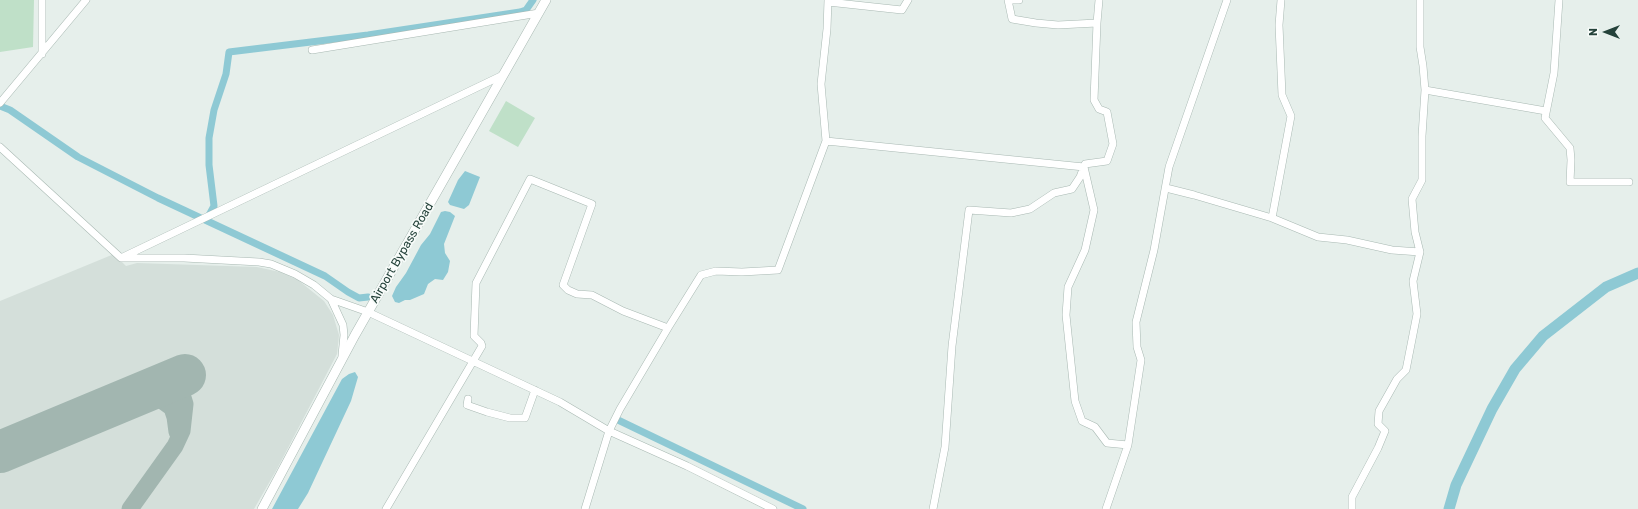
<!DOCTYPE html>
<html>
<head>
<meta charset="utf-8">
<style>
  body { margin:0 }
  #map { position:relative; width:1638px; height:509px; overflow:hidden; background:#e6efeb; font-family:Rubik,sans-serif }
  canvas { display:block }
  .north { position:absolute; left:1586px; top:12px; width:40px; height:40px; -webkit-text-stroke:3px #f7fbf9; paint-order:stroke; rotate:270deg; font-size:11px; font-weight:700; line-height:16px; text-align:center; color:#24423a }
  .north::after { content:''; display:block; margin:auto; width:14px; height:18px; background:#24423a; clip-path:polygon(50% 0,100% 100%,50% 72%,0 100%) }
</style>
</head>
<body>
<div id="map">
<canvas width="1638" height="509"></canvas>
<div class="north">N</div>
</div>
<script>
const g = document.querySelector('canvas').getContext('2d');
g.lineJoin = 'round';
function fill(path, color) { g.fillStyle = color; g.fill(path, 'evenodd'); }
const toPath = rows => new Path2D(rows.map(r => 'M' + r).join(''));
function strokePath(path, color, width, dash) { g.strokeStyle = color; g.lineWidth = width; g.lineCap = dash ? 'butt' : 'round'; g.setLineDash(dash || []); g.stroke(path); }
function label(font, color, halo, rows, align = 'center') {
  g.font = font + ' Rubik,sans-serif'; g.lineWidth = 3.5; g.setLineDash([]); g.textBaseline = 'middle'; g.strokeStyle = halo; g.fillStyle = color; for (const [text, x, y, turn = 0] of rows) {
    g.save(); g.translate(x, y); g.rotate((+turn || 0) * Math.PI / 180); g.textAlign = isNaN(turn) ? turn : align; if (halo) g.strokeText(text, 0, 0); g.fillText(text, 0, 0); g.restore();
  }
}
fill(toPath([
  [114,254,126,266,137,263,257,267,280,272,298,280,324,301,333,315,339,335,337,354,277,469,254,509,0,509,0,301]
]), '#d4dfda');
fill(toPath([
  [0,0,34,0,33,47,0,52],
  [506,101,535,118,518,147,489,131]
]), '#bfe0c8');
fill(toPath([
  [465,171,480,177,469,205,464,209,450,205,448,202,458,180],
  [445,211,450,212,455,216,444,244,445,253,450,261,448,272,443,280,435,279,428,284,424,294,410,300,405,300,399,303,395,302,392,296,396,287,406,273,421,245,430,234,441,212],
  [355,372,358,377,351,401,308,493,298,509,272,509,342,379,349,374]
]), '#8ec9d4');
strokePath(toPath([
  [0,106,10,110,78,157,158,198,325,276,348,292,359,298,368,297],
  [207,219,214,206,209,165,209,138,214,110,226,74,229,52,368,35,520,12,526,10,533,0],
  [618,420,803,509]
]), '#8ec9d4', 7);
strokePath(toPath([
  [1449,509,1456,485,1492,409,1515,369,1543,336,1606,287,1638,273]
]), '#8ec9d4', 11);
strokePath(toPath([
  [137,395,149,395,161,400,172,408,175,417,177,432],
  [130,509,175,446,182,431,185,404,177,378]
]), '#a2b6b0', 17);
strokePath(toPath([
  [0,452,185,375]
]), '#a2b6b0', 42);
const minor = toPath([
  [42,0,42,54],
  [1009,0,1019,0],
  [1559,0,1554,73,1545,118,1570,148,1571,160,1570,182,1629,182],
  [828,2,902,10,908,0],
  [1097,23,1099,0],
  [312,50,539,13],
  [1425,90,1546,111],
  [0,103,86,0],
  [826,141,1084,167,1094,210,1085,250,1068,287,1066,315,1075,401,1082,421,1095,427,1107,443,1128,445],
  [0,147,121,258,184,258,259,262,271,264,295,274,314,285,331,299,343,325,344,335,342,355],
  [1166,188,1194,195,1272,218,1291,116,1282,95,1279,25,1281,0],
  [1272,218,1318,237,1347,240,1392,250,1420,252],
  [123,257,503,75],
  [331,299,368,312,560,402,609,431,687,466,773,509],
  [668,328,701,275,716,271,742,272,778,270,826,141,821,84,827,29,828,0],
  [468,399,467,405,487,412,510,418,525,418,535,390],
  [386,509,482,346,481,343,474,336,476,283,530,179,592,204,563,285,568,290,577,294,592,295,623,311,668,328,620,409,609,431,585,509],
  [933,509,945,447,952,346,969,210,1011,213,1030,209,1054,193,1072,189,1080,177,1085,164,1107,161,1113,144,1107,112,1099,109,1094,100,1097,23,1058,25,1036,23,1012,19,1008,0],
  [1106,509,1128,445,1141,360,1137,347,1136,322,1154,250,1169,167,1227,0],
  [1352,509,1352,497,1378,448,1385,431,1378,424,1379,411,1397,379,1406,370,1417,314,1413,281,1420,252,1415,232,1412,199,1422,180,1422,136,1425,90,1423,66,1420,47,1420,0]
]);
const tertiary = toPath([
  [262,509,355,335,546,0]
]);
strokePath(minor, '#a8b8b2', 8);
strokePath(tertiary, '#a8b8b2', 10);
strokePath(minor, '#fff', 7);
strokePath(tertiary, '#fff', 9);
label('12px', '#24423a', '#f7fbf9', [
  ["Airport Bypass Road",402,253,-60]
]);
</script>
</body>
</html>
